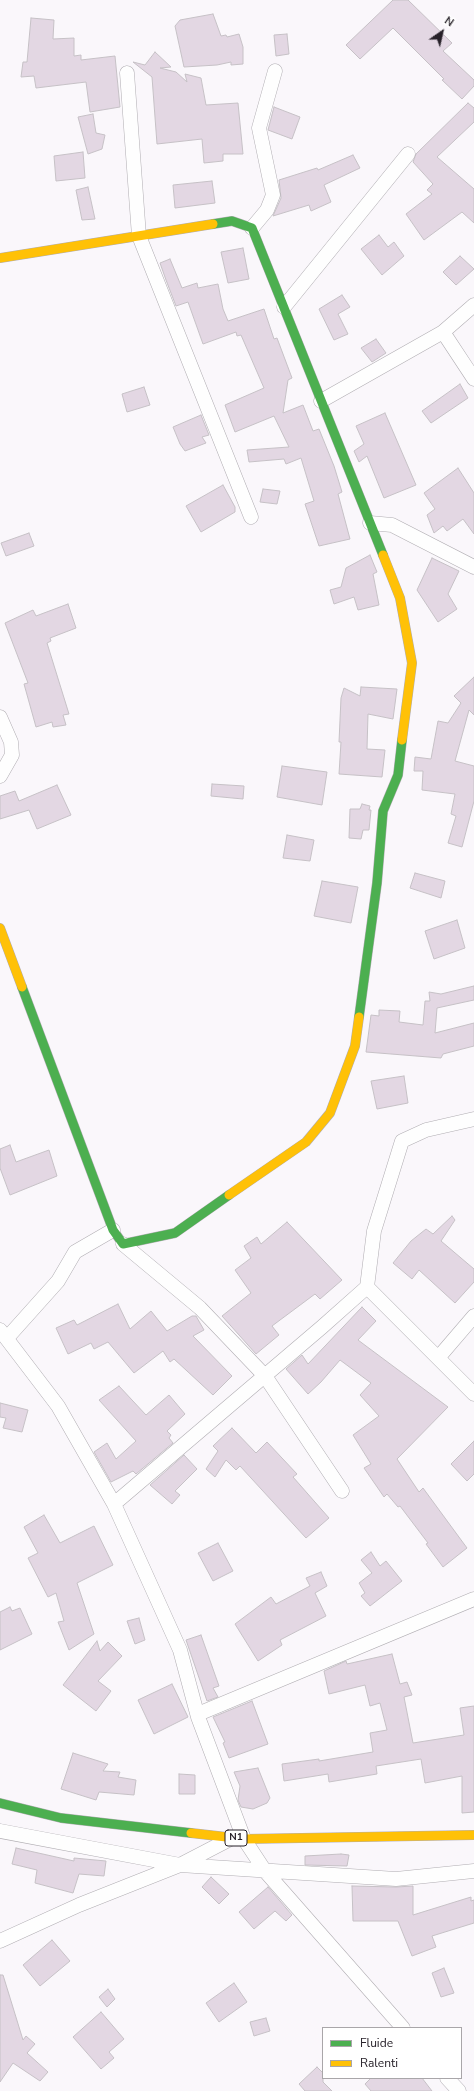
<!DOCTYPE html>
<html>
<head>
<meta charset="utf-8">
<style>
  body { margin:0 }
  #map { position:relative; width:474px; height:2091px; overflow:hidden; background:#faf7fb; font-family:"Nunito Sans",sans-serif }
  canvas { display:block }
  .legend { position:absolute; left:322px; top:2027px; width:140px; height:52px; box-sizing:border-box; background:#fff; border:1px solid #a9a6a9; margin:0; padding:5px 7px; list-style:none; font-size:12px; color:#272129 }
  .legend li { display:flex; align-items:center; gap:8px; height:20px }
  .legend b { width:20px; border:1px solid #a9a6a9 }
  .north { position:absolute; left:422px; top:12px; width:40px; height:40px; -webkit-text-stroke:3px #fff; paint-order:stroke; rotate:34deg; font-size:11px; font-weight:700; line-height:16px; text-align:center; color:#272129 }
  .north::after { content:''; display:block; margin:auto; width:14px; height:18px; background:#272129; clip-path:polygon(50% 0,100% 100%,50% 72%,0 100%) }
</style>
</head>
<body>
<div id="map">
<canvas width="474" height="2091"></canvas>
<ul class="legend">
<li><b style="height:5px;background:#4caf50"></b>Fluide</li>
<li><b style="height:5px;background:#ffc107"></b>Ralenti</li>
</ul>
<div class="north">N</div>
</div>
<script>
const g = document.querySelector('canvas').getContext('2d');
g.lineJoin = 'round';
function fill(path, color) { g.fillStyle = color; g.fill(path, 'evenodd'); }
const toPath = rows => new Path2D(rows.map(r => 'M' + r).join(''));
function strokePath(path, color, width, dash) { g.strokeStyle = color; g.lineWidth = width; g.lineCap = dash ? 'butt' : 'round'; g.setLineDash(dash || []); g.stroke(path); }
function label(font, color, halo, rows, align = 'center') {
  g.font = font + ' "Nunito Sans",sans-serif'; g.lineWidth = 3.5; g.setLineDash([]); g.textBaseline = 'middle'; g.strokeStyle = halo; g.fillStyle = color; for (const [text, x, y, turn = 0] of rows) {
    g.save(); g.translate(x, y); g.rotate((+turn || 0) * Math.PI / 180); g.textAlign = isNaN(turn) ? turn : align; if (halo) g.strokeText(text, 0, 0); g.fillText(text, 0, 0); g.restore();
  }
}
const building = toPath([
  [393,0,408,0,452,43,443,51,474,80,474,86,462,99,442,80,444,79,393,28,360,59,346,45,393,0],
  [213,14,221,36,226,35,227,37,239,34,243,47,243,64,231,65,231,62,217,65,184,67,175,26,180,20,213,14],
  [31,18,54,20,53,39,74,38,74,56,81,55,81,60,115,56,120,107,90,112,86,82,36,88,34,76,21,77,23,62,27,62,31,18],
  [287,34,289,54,276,56,274,35,287,34],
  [155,52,171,67,160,68,176,72,187,82,185,74,201,78,206,105,238,103,243,154,223,154,223,161,204,163,202,139,157,144,152,77,133,62,145,65,155,52],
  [468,103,474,108,474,122,437,157,474,189,474,223,462,212,424,240,406,214,432,194,427,190,433,184,413,162,416,154,468,103],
  [274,107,300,117,292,139,268,130,274,107],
  [93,114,96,133,105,135,102,149,88,154,78,117,93,114],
  [83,152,85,178,56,181,54,156,83,152],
  [353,155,360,168,324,185,331,202,311,211,309,205,273,216,281,198,279,180,317,168,318,170,353,155],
  [212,181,215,203,175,208,173,185,212,181],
  [88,187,95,219,82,220,76,190,88,187],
  [379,235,388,247,394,242,404,256,382,275,361,249,379,235],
  [243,248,249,279,228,283,221,252,243,248],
  [460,256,474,269,456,285,443,272,460,256],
  [170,259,182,288,197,283,198,288,218,284,223,309,228,321,264,309,274,339,277,338,292,378,288,380,283,413,303,405,313,431,319,429,334,466,342,492,338,494,350,539,319,546,305,504,314,501,301,458,286,464,284,459,249,462,247,450,289,447,274,416,235,432,225,405,264,388,241,335,237,336,236,332,203,344,188,302,176,306,166,280,160,263,170,259],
  [342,295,350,307,338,314,348,334,334,340,319,309,342,295],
  [376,339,386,353,372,362,361,348,376,339],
  [460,384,468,398,431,423,422,411,460,384],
  [144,387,150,405,127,412,122,394,144,387],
  [385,413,416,485,384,498,367,456,359,462,354,451,364,444,356,426,385,413],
  [201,415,209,435,202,437,206,443,185,451,180,444,173,427,201,415],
  [458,468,474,493,474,534,463,519,447,531,443,526,434,533,427,515,435,509,424,493,458,468],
  [223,485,235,507,235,512,201,532,186,506,223,485],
  [263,489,280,491,277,504,260,502,263,489],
  [29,533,34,546,6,556,1,543,29,533],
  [370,555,377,572,373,574,379,605,358,610,354,597,334,604,330,590,341,587,346,568,370,555],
  [432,558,459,571,448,594,457,609,438,622,417,590,432,558],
  [68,604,76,628,50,638,51,641,47,643,69,714,63,715,66,725,53,727,52,722,36,727,24,684,28,683,5,623,33,610,36,616,68,604],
  [474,677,474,715,469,710,455,761,474,766,474,801,462,847,448,843,456,816,451,814,455,794,422,790,423,771,414,771,415,757,431,759,438,721,448,723,461,703,454,696,474,677],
  [361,687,397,689,393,719,368,714,367,749,385,750,382,777,339,774,341,742,339,742,341,698,344,688,360,696,361,687],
  [282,766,327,772,322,805,277,797,282,766],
  [212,784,244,786,243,799,211,796,212,784],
  [57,785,71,815,37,829,29,810,0,819,0,796,15,791,19,801,57,785],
  [362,804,370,806,369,810,371,810,369,830,363,830,361,839,349,838,350,809,360,809,362,804],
  [287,835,314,840,310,861,283,858,287,835],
  [415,873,445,881,441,898,410,888,415,873],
  [322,881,358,887,351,923,314,916,322,881],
  [457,920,465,948,434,959,425,931,457,920],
  [474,986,474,1000,437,1008,435,1033,474,1023,474,1046,443,1054,441,1058,366,1052,371,1015,379,1016,379,1010,400,1011,399,1022,423,1025,425,1001,430,1001,429,992,441,994,474,986],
  [404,1076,408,1103,377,1109,371,1081,404,1076],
  [10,1145,16,1162,49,1150,57,1176,10,1195,0,1168,0,1149,10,1145],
  [452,1216,455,1220,441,1241,474,1269,474,1282,455,1303,419,1270,412,1279,393,1263,411,1241,426,1229,433,1234,452,1216],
  [287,1222,342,1280,320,1299,315,1294,272,1326,279,1335,256,1354,222,1316,251,1293,235,1270,251,1258,244,1246,257,1237,261,1244,287,1222],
  [118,1304,130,1329,151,1311,167,1331,192,1316,196,1316,204,1330,193,1336,232,1376,213,1395,174,1359,170,1362,163,1351,134,1373,108,1342,94,1349,91,1343,68,1354,56,1328,74,1320,77,1325,118,1304],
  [362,1307,376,1321,358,1340,448,1407,397,1459,419,1492,423,1488,467,1548,443,1567,426,1544,428,1543,400,1506,398,1507,387,1494,384,1497,364,1468,371,1464,353,1435,379,1416,360,1395,371,1383,340,1360,321,1382,308,1394,286,1369,302,1355,308,1364,362,1307],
  [119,1386,146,1415,169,1395,185,1414,167,1431,171,1435,169,1438,173,1443,136,1474,133,1471,111,1482,94,1452,107,1443,116,1459,136,1441,99,1400,119,1386],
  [0,1403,28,1410,22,1432,3,1428,6,1418,0,1417,0,1403],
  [232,1428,256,1453,267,1442,297,1474,293,1477,329,1518,306,1538,240,1466,236,1470,226,1460,215,1477,206,1469,218,1451,213,1446,232,1428],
  [474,1441,474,1474,467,1481,451,1464,474,1441],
  [184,1455,197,1469,175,1491,180,1495,172,1504,150,1485,184,1455],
  [44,1515,60,1543,94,1526,113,1565,77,1583,94,1634,69,1650,58,1622,64,1621,56,1593,48,1597,28,1558,38,1553,24,1527,44,1515],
  [218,1543,233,1571,213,1581,198,1553,218,1543],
  [371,1552,380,1566,386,1561,402,1581,370,1606,361,1596,365,1593,359,1583,372,1573,361,1560,371,1552],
  [321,1572,327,1586,315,1593,326,1616,280,1640,282,1645,258,1661,235,1624,271,1597,276,1604,310,1586,306,1578,321,1572],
  [10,1607,12,1611,20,1608,32,1634,0,1650,0,1612,10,1607],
  [139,1618,145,1640,135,1644,127,1621,139,1618],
  [201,1635,219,1686,213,1688,218,1697,207,1701,186,1640,201,1635],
  [97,1641,100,1651,108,1642,122,1656,98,1681,111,1691,96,1711,63,1685,97,1641],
  [392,1654,400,1684,407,1682,412,1695,404,1697,413,1743,464,1735,460,1708,474,1706,474,1812,462,1813,462,1776,425,1783,421,1759,376,1766,377,1774,329,1782,328,1774,284,1781,282,1764,319,1759,319,1761,373,1752,370,1733,387,1730,380,1703,370,1706,365,1685,329,1694,324,1671,346,1661,347,1664,392,1654],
  [172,1684,188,1717,154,1734,138,1700,172,1684],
  [252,1701,268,1744,229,1758,223,1743,225,1742,213,1717,252,1701],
  [73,1753,108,1764,103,1771,120,1772,118,1777,136,1780,134,1795,99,1792,96,1800,61,1789,73,1753],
  [258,1768,270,1798,267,1803,253,1809,241,1807,238,1800,240,1786,234,1772,258,1768],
  [179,1774,195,1775,195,1794,179,1794,179,1774],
  [16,1848,74,1861,74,1858,106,1861,104,1876,79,1874,73,1893,35,1883,37,1870,12,1864,16,1848],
  [341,1854,349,1855,347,1866,305,1865,305,1856,341,1854],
  [211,1877,229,1894,219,1904,202,1887,211,1877],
  [352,1886,396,1887,413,1886,413,1915,471,1897,471,1901,474,1900,474,1923,432,1936,436,1947,412,1956,398,1921,353,1921,352,1886],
  [268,1887,292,1915,286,1921,275,1911,254,1929,239,1912,268,1887],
  [52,1940,70,1961,40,1986,23,1965,52,1940],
  [444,1968,454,1993,441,1997,432,1973,444,1968],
  [0,1975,3,1975,23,2040,26,2036,35,2044,27,2053,48,2072,40,2081,13,2063,0,2082,0,1975],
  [234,1983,247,2002,219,2022,206,2003,234,1983],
  [108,1989,115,1999,107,2007,99,1997,108,1989],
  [101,2012,124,2039,109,2052,114,2058,101,2069,73,2037,101,2012],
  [266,2018,270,2031,254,2036,250,2022,266,2018],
  [317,2067,323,2073,323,2082,332,2091,305,2091,299,2084,317,2067],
  [371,2078,422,2078,432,2091,371,2091,365,2084,371,2078]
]);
fill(building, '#e3d7e3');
strokePath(building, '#c6c1c6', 1);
const street = toPath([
  [127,73,139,236,251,517],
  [252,228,267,210,273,195,259,128,275,71],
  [284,307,408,154],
  [443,332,474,379],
  [321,401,443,332,474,305],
  [370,523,392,525,474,567],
  [0,717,11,742,12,755,0,776],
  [123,1244,200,1308,265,1376,342,1491],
  [367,1287,474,1394],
  [0,1330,58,1406,114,1504,180,1650,198,1717,244,1839,265,1871,403,2028],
  [7,1338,58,1281,75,1252,113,1230],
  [438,1358,474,1316],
  [114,1504,322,1327,367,1287,374,1231,402,1141,426,1130,474,1119],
  [198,1714,474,1599],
  [0,1831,180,1865,396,1879,474,1871],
  [0,1941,79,1905,180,1865,232,1838],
  [447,2078,459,2091]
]);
const fast = toPath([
  [213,224,232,221,252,228,383,555],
  [22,987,113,1230,123,1244,175,1233,229,1195],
  [359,1017,377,883,383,811,398,775,402,740],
  [0,1803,61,1818,191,1833]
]);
const slow = toPath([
  [0,258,213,224],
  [383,555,400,598,412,663,402,740],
  [0,928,22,987],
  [229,1195,306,1142,330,1113,355,1046,359,1017],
  [191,1833,244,1839,474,1835]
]);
strokePath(street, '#b0adb2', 15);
strokePath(fast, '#b0adb2', 10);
strokePath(slow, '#b0adb2', 10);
strokePath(street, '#fefefe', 14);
strokePath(fast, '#4caf50', 9);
strokePath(slow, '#ffc107', 9);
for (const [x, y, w] of [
  [236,1838,22]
]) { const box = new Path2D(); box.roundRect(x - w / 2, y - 8, w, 16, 3); g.fillStyle = '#fff'; g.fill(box); strokePath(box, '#272129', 1); }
label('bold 10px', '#272129', null, [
  ["N1",236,1838]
]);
</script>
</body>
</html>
